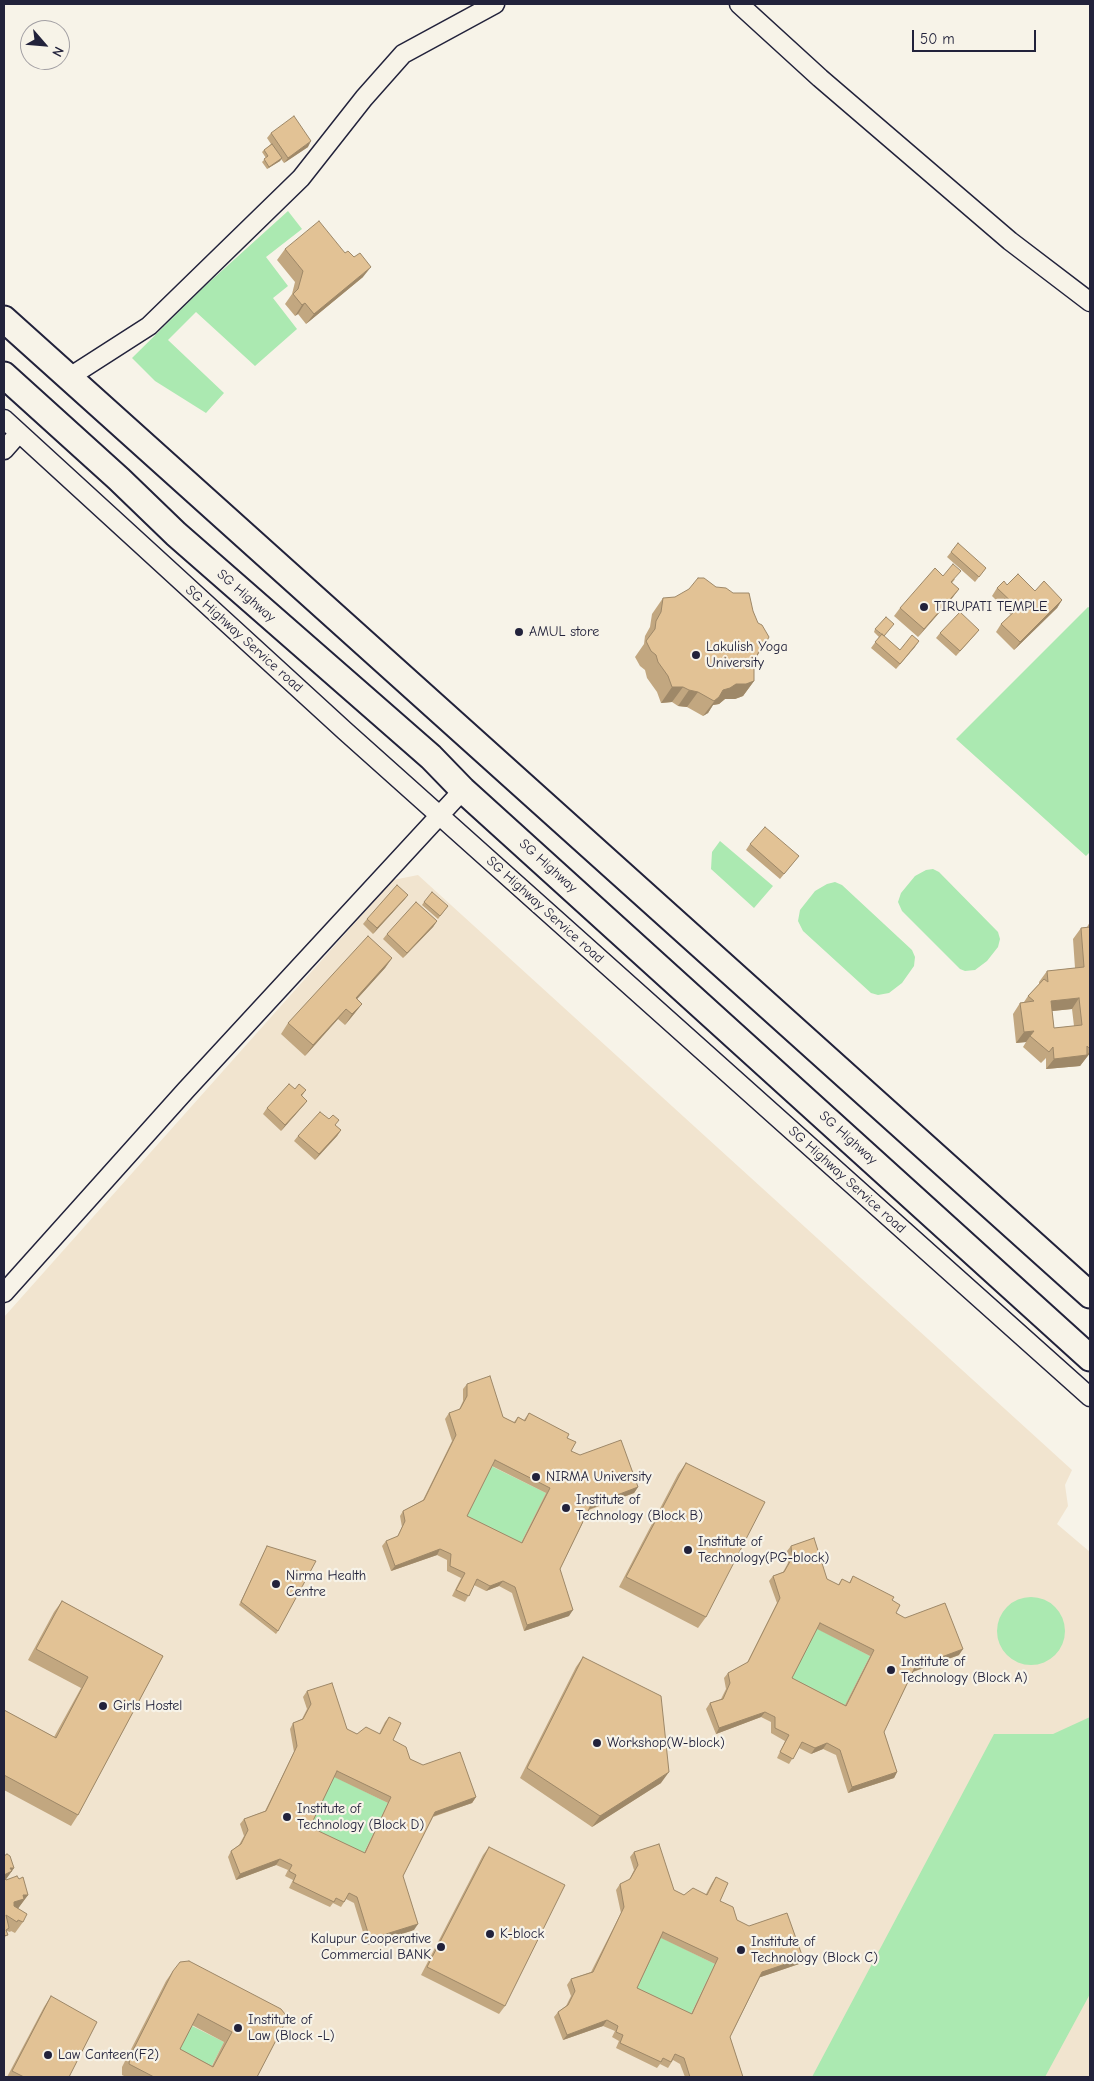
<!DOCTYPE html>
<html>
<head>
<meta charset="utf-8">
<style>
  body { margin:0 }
  #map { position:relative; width:1094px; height:2081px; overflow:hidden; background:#f7f3e8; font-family:"Comic Neue",sans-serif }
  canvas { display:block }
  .frame { position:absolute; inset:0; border:5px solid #22223b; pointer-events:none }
  .north { position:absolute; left:20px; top:20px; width:50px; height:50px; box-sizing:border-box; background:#f7f3e8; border:1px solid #a29fa3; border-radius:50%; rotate:117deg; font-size:14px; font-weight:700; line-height:20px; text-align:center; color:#22223b }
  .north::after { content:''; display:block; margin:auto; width:18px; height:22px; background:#22223b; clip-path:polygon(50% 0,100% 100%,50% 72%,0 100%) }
  .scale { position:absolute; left:912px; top:30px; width:124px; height:22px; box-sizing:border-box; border:2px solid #22223b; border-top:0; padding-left:6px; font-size:15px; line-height:18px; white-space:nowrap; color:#22223b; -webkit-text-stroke:4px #f7f3e8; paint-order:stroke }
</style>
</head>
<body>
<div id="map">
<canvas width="1094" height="2081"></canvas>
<div class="frame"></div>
<div class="north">N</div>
<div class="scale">50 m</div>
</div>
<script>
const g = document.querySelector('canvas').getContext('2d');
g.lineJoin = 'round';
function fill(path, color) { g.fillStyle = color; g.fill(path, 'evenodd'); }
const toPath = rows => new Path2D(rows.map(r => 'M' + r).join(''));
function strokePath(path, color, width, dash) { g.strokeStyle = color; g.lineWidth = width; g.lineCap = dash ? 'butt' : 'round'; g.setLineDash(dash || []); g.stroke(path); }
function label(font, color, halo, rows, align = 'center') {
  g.font = font + ' "Comic Neue",sans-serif'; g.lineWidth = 4.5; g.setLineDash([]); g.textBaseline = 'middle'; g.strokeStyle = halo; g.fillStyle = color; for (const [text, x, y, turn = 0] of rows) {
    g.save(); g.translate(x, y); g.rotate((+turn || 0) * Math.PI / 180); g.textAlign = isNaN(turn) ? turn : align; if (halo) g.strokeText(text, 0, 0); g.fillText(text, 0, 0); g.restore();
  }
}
fill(toPath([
  [418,875,1072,1470,1065,1485,1068,1506,1057,1524,1090,1552,1090,2077,4,2077,4,1317,393,880]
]), '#f1e4cf');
fill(toPath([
  [288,211,302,229,266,257,288,286,273,298,297,329,255,366,196,312,168,340,224,393,206,413,155,381,132,358,205,286],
  [1088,607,1090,608,1090,852,1086,856,956,739],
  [720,841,773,886,754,908,711,869,712,852],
  [933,869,939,872,998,932,1000,939,998,947,987,961,975,970,965,971,960,969,902,911,898,902,901,893,915,876,926,870],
  [835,882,842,885,912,950,915,957,914,966,902,983,889,993,878,995,871,993,803,931,798,921,800,910,815,891,827,884],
  [491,1466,546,1493,518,1549,463,1521],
  '997 1631a34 34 0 1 1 68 0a34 34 0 1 1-68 0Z',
  [816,1628,870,1656,842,1711,788,1683],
  [1090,1717,1090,1994,1045,2077,812,2077,994,1734,1053,1734],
  [333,1776,388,1803,361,1859,306,1832],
  [660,1937,715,1964,688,2020,633,1993],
  [190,2025,224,2042,206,2077,172,2060]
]), '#abe9b1');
const minor = toPath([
  [739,4,820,78,1010,241,1090,302],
  [68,378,149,326,301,178,364,98,403,54,495,4],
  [4,419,345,731,1090,1397],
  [4,450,19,433],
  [4,1293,186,1090,463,790]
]);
const highway = toPath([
  [4,319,1090,1295],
  [4,375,119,479,176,534,431,757,463,790,1090,1358]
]);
strokePath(minor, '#22223b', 21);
strokePath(highway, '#22223b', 29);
strokePath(minor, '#f7f3e8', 18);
strokePath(highway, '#f7f3e8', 25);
fill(toPath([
  [271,133,308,147,284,163,281,159,280,161,267,169,262,162,266,158,262,152,264,150,271,144,267,138],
  [285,249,363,277,306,324,298,314,295,316,285,304,292,294,295,282,277,260],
  [951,552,986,568,975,582,947,557],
  [943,576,955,579,952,583,959,589,953,597,918,637,894,616,900,608],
  [1007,585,1035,591,1062,600,1057,608,1014,650,996,632,1001,624,1011,615,992,596,997,588],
  [663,598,753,611,763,648,757,656,754,663,754,681,743,696,735,699,725,699,719,704,713,705,708,713,703,716,687,707,678,706,672,702,661,703,657,692,647,678,645,670,640,666,635,657,644,644,645,636,650,627,652,614],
  [875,629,900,650,919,641,896,669,871,648,879,637,874,632],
  [979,630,975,635,956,656,936,638,940,633],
  [750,844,799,856,780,879,746,850],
  [408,895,404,900,373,934,363,924,367,919],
  [424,902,448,906,438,919,422,905],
  [437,921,433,927,403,958,383,939,387,934],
  [1090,922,1090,1053,1080,1066,1046,1069,1046,1058,1041,1063,1023,1047,1026,1042,1016,1043,1013,1014,1020,1003,1024,1002,1028,996,1039,984,1039,982,1047,971,1075,968,1073,939,1081,928,1087,927],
  [1072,1009,1074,1026,1054,1028,1052,1011],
  [392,958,385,968,357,999,362,1004,354,1014,345,1025,338,1019,305,1056,281,1034,288,1023],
  [295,1089,306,1090,302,1096,307,1101,303,1106,281,1131,263,1114,267,1108],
  [335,1125,341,1130,337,1136,315,1160,294,1141,298,1136],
  [467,1384,503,1417,514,1422,518,1417,524,1420,529,1413,567,1438,571,1451,638,1487,634,1493,589,1510,560,1569,569,1616,524,1631,512,1593,499,1586,486,1591,474,1585,465,1602,452,1596,461,1578,447,1571,447,1560,437,1555,391,1571,382,1546,386,1541,397,1537,402,1527,400,1516,403,1511,423,1500,452,1441,445,1419,449,1413,459,1410,463,1401,463,1389],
  [492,1466,546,1493,521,1543,467,1516],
  [686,1463,706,1617,698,1628,619,1587,678,1474],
  [267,1546,278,1631,276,1634,239,1605],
  [791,1546,827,1579,838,1585,842,1579,849,1583,853,1576,892,1600,896,1613,959,1655,913,1672,884,1732,897,1772,894,1778,848,1793,836,1755,823,1749,811,1754,799,1748,789,1764,777,1758,785,1741,771,1733,771,1722,761,1717,716,1734,706,1709,710,1703,721,1699,726,1689,724,1678,728,1673,747,1663,777,1603,769,1581,773,1576,783,1572,788,1563,787,1551],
  [817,1629,870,1656,845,1705,792,1678],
  [62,1601,163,1656,78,1815,71,1826,4,1790,4,1710,54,1737,81,1688,28,1660,54,1612],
  [583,1657,661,1783,592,1827,520,1778,576,1667],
  [307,1691,347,1729,357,1734,379,1734,385,1722,389,1717,393,1740,410,1759,476,1797,472,1803,433,1817,403,1876,414,1930,367,1945,354,1903,346,1899,341,1907,333,1903,330,1907,289,1888,293,1880,285,1876,288,1870,276,1865,236,1880,228,1857,231,1851,239,1845,244,1836,240,1824,244,1819,265,1811,294,1752,290,1729,293,1723,302,1719,307,1709,303,1697],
  [334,1777,388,1803,364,1853,310,1827],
  [489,1847,505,2006,499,2014,421,1975,483,1855],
  [634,1852,674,1890,684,1895,706,1894,712,1883,716,1877,720,1901,737,1920,803,1958,799,1964,760,1977,730,2037,743,2077,685,2077,680,2064,673,2060,668,2068,660,2064,657,2068,616,2048,619,2041,612,2037,615,2031,603,2026,563,2040,554,2017,558,2012,566,2006,571,1996,567,1985,571,1979,591,1972,621,1913,616,1890,620,1884,629,1880,634,1870,630,1857],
  [661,1938,715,1964,691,2014,637,1988],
  [4,1856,14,1868,6,1879,28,1895,18,1908,23,1922,15,1933,11,1931,10,1932,7,1931,4,1941],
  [173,1971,286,2021,257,2077,126,2077,122,2075,122,2067,166,1981],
  [192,2025,224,2042,212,2066,180,2049],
  [51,1996,69,2077,7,2077,44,2007]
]), '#c2a780');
fill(toPath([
  [311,141,308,147,284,163,288,158],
  [282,158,280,161,267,169,269,167],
  [371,267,363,277,306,324,314,314],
  [305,303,298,314,295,316,302,305],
  [959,589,953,597,918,637,924,629],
  [1062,600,1057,608,1014,650,1020,642],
  [919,641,915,647,896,669,900,664],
  [754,681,743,696,735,699,725,699,719,704,713,705,708,713,703,716,723,690,736,684],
  [672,687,683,687,672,702,661,703],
  [689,690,698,692,687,707,678,706],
  [408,895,404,900,373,934,377,928],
  [437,921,433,927,403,958,407,953],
  [392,958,385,968,348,1009,356,998],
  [1079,998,1072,1009,1043,1012,1051,1001],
  [362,1004,354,1014,345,1025,352,1014],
  [346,1009,338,1019,305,1056,313,1045],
  [1034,1031,1026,1042,1016,1043,1024,1032],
  [1090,1051,1090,1053,1080,1066,1046,1069,1054,1059,1087,1055],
  [307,1101,303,1106,281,1131,285,1125],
  [341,1130,337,1136,315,1160,319,1154],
  [638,1487,634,1493,587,1510,591,1505],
  [440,1549,437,1555,391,1571,395,1566],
  [503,1581,499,1586,486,1591,490,1586],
  [573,1610,569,1616,524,1631,527,1625],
  [963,1649,959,1655,912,1672,915,1667],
  [765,1712,761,1717,716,1734,719,1728],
  [827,1743,823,1749,811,1754,815,1748],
  [669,1772,661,1783,592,1827,600,1816],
  [897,1772,894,1778,848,1793,852,1787],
  [476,1797,472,1803,431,1817,435,1812],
  [280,1859,276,1865,236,1880,240,1874],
  [10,1868,14,1868,4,1882,4,1875],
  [23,1895,28,1895,17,1910,6,1913,14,1902],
  [418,1924,414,1930,367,1945,370,1939],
  [803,1958,799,1964,758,1978,762,1972],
  [607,2020,603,2026,563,2040,567,2035]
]), '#9e8868');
const building = toPath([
  [294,116,311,141,288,158,271,133,294,116],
  [272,144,282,158,269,167,264,159,268,156,264,150,272,144],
  [319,221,345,253,348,251,354,257,360,253,371,267,314,314,305,303,302,305,293,294,298,289,303,271,285,249,319,221],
  [958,543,986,568,979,577,951,552,958,543],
  [953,564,961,571,951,582,959,589,924,629,900,608,935,568,943,576,953,564],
  [1018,574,1035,591,1044,581,1062,600,1020,642,1001,624,1018,608,997,588,1004,581,1007,585,1018,574],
  [698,578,704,578,716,587,726,588,733,593,749,593,753,611,758,623,762,625,769,637,763,648,759,651,754,663,754,681,746,684,736,684,730,688,723,690,719,697,714,701,698,692,689,690,683,687,672,687,668,676,658,662,656,655,651,651,646,641,655,629,656,621,661,612,663,598,675,597,689,589,698,578],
  [960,612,979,630,960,651,940,633,960,612],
  [886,617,894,624,884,636,875,629,886,617],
  [882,634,900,650,912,635,919,641,900,664,875,642,882,634],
  [765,827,799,856,784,874,750,844,765,827],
  [397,885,408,895,377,928,367,919,397,885],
  [432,892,448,906,440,916,424,902,432,892],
  [416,902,437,921,407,953,387,934,416,902],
  [1090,922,1090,1049,1087,1046,1087,1055,1054,1059,1053,1047,1049,1052,1030,1036,1034,1031,1024,1032,1020,1003,1034,1001,1028,996,1044,979,1048,982,1047,971,1084,967,1081,928,1090,927,1090,922],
  [1079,998,1082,1025,1054,1028,1051,1001,1079,998],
  [368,936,392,958,356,998,362,1004,352,1014,346,1009,313,1045,288,1023,368,936],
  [289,1084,295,1089,299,1084,306,1090,301,1095,307,1101,285,1125,267,1108,289,1084],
  [320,1112,329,1119,333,1115,339,1120,335,1125,341,1130,319,1154,298,1136,320,1112],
  [490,1376,503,1417,515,1423,518,1417,525,1421,529,1413,569,1434,567,1438,576,1442,571,1451,580,1455,621,1440,638,1487,591,1505,560,1569,573,1610,527,1625,515,1587,503,1581,490,1586,477,1579,469,1596,456,1590,465,1573,450,1566,451,1554,440,1549,395,1566,386,1541,398,1536,405,1521,403,1511,424,1500,456,1435,449,1413,460,1409,467,1396,467,1384,490,1376],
  [495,1460,550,1488,522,1543,467,1516,495,1460],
  [686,1463,765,1502,706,1617,626,1577,686,1463],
  [814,1538,827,1579,839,1585,842,1579,850,1583,853,1576,894,1597,892,1600,900,1605,896,1613,905,1618,945,1603,963,1649,915,1667,884,1732,897,1772,852,1787,840,1750,827,1743,815,1748,802,1742,793,1759,780,1752,789,1735,775,1728,775,1717,765,1712,719,1728,710,1703,723,1699,730,1683,728,1673,748,1662,780,1598,773,1576,784,1572,792,1558,791,1546,814,1538],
  [820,1623,874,1650,846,1706,792,1678,820,1623],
  [267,1546,316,1561,278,1631,241,1602,267,1546],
  [62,1601,163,1656,78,1815,4,1775,4,1710,56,1738,88,1677,36,1649,62,1601],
  [583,1657,661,1696,669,1772,600,1816,527,1768,583,1657],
  [332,1683,347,1729,357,1734,366,1727,380,1734,389,1717,401,1723,393,1740,406,1747,410,1759,423,1765,460,1752,476,1797,435,1812,403,1876,418,1924,370,1939,357,1897,349,1893,344,1902,336,1898,334,1902,293,1882,296,1875,289,1871,292,1865,280,1859,240,1874,231,1851,241,1844,248,1830,244,1819,266,1811,297,1746,293,1723,303,1719,311,1704,307,1691,332,1683],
  [337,1771,391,1797,365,1853,310,1827,337,1771],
  [659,1844,674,1890,684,1895,693,1888,707,1895,716,1877,728,1883,720,1901,733,1907,737,1920,749,1926,787,1913,803,1958,762,1972,730,2037,743,2077,690,2077,684,2058,675,2054,671,2062,663,2058,661,2062,620,2043,623,2035,616,2032,618,2026,607,2020,567,2035,558,2012,568,2005,575,1991,571,1979,593,1972,624,1907,620,1884,630,1879,638,1865,634,1852,659,1844],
  [663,1932,718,1958,692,2014,637,1988,663,1932],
  [489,1847,565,1885,505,2006,427,1967,489,1847],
  [7,1854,10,1856,14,1868,10,1868,12,1871,4,1875,4,1856,7,1854],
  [17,1876,19,1879,23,1877,28,1895,23,1895,24,1899,14,1902,14,1906,27,1914,23,1922,18,1920,17,1922,6,1915,9,1928,6,1930,8,1935,4,1936,4,1878,6,1880,17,1876],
  [189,1961,281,2009,285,2014,286,2021,257,2077,154,2077,129,2064,130,2056,173,1971,180,1962,189,1961],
  [198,2014,232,2032,213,2067,180,2049,198,2014],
  [51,1996,97,2022,69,2077,24,2077,12,2071,51,1996]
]);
fill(building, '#e2c295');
strokePath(building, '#9e8868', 1);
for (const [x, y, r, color] of [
  [924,607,5,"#22223b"],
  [519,632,5,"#22223b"],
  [696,655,5,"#22223b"],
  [536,1477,5,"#22223b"],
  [566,1508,5,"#22223b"],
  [688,1550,5,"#22223b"],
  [276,1584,5,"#22223b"],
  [891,1670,5,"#22223b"],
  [103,1706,5,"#22223b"],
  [597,1743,5,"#22223b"],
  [287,1817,5,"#22223b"],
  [490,1934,5,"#22223b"],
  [441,1947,5,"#22223b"],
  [741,1950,5,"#22223b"],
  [238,2028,5,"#22223b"],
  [48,2055,5,"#22223b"]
]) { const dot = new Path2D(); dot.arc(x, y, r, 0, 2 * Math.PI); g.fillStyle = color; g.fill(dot); strokePath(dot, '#f7f3e8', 2); }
label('14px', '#22223b', '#f7f3e8', [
  ["SG Highway",246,596,41],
  ["SG Highway Service road",244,639,42],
  ["SG Highway",548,866,42],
  ["SG Highway Service road",545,910,42],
  ["SG Highway",848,1138,42],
  ["SG Highway Service road",847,1180,42]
]);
label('14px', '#22223b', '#f7f3e8', [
  ["TIRUPATI TEMPLE",934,607],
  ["AMUL store",529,632],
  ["Lakulish Yoga",706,647],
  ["University",706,663],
  ["NIRMA University",546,1477],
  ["Institute of",576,1500],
  ["Technology (Block B)",576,1516],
  ["Institute of",698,1542],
  ["Technology(PG-block)",698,1558],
  ["Nirma Health",286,1576],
  ["Centre",286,1592],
  ["Institute of",901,1662],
  ["Technology (Block A)",901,1678],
  ["Girls Hostel",113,1706],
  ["Workshop(W-block)",607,1743],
  ["Institute of",297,1809],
  ["Technology (Block D)",297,1825],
  ["K-block",500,1934],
  ["Kalupur Cooperative",431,1939,"right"],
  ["Commercial BANK",431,1955,"right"],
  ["Institute of",751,1942],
  ["Technology (Block C)",751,1958],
  ["Institute of",248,2020],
  ["Law (Block -L)",248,2036],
  ["Law Canteen(F2)",58,2055]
], 'left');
</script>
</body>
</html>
